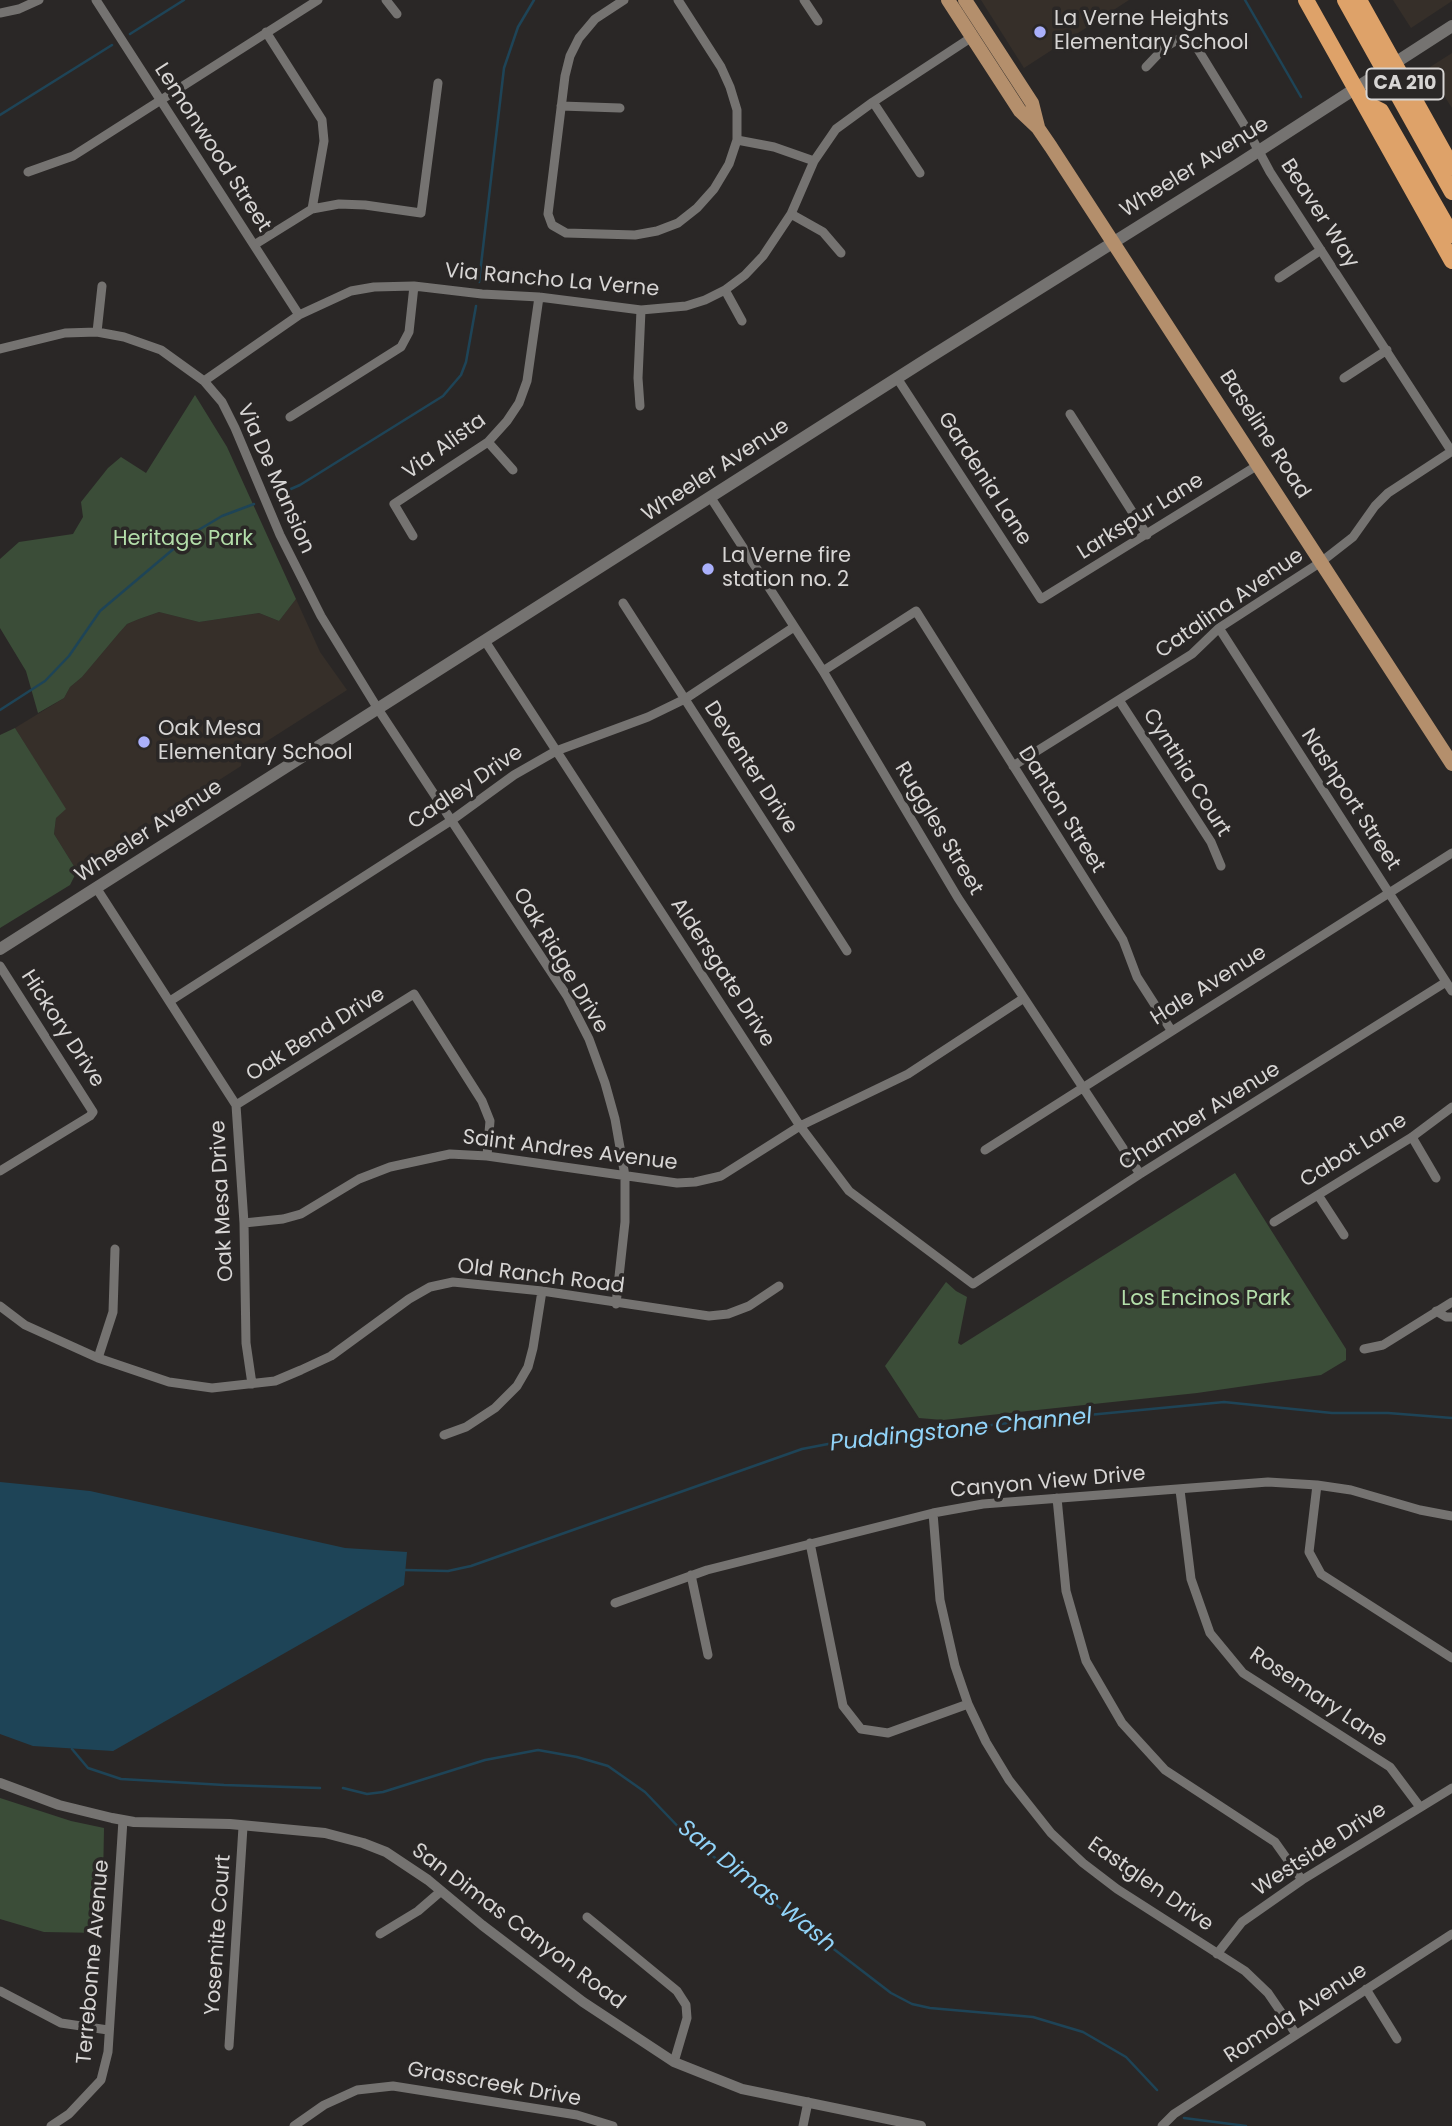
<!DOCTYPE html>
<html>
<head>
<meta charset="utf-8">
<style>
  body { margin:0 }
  canvas { display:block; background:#2a2726 }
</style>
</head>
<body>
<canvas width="1452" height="2126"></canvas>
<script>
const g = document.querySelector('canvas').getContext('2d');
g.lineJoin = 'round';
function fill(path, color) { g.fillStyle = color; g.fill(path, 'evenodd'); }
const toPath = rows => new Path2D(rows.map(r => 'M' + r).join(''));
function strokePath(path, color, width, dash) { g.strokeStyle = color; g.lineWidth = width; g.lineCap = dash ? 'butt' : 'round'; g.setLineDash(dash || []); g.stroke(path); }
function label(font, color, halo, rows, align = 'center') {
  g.font = font + ' Poppins,sans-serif'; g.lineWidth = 7; g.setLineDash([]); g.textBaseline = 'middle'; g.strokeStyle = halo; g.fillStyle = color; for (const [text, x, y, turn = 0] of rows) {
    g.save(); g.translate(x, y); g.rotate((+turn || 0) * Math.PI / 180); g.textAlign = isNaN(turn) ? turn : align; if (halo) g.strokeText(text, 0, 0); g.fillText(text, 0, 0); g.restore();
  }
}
fill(toPath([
  [981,0,1129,0,1024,68],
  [1393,0,1452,0,1452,1,1411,28],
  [1452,53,1452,108,1427,69],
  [296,599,320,652,347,690,242,757,241,766,77,871,54,834,56,818,65,809,15,728,64,698,70,687,82,677,119,633,127,624,139,619,159,612,199,622,259,613,279,621]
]), '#362f29');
fill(toPath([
  [195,395,227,447,296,599,279,621,259,613,199,622,159,612,139,619,127,624,119,633,82,677,70,687,64,698,38,713,26,671,0,628,0,559,19,542,73,534,83,517,81,502,108,468,121,457,146,473],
  [15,728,66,809,56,818,54,834,77,871,70,885,0,928,0,735],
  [1235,1173,1346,1349,1346,1360,1321,1375,1197,1393,943,1420,919,1418,885,1366,946,1282,956,1291,967,1297,958,1343,961,1345],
  [0,1798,71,1821,104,1828,102,1933,44,1932,0,1919]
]), '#3b4d38');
fill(toPath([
  [0,1482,90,1491,345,1548,407,1552,404,1585,113,1751,33,1746,0,1734]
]), '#1e4457');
strokePath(toPath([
  [1245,0,1301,97],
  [130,34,184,0],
  [0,115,112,45],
  [479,282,504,68,518,27,534,0],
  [277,495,300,485,443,396,461,375,466,362,476,306],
  [0,710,45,681,69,656,100,611,190,535,222,516,254,504],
  [405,1570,448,1571,471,1566,802,1449,828,1444,1026,1421,1224,1402,1332,1413,1388,1413,1452,1418],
  [72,1749,88,1768,121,1779,224,1785,320,1788],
  [343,1788,367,1794,383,1792,485,1760,538,1750,577,1757,608,1766,645,1792,688,1837,891,1993,912,2004,930,2008,1033,2017,1083,2032,1126,2057,1157,2090],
  [1184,2118,1246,2126]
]), '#1e4457', 2.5);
strokePath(toPath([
  [96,0,299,315],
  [386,0,397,14],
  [624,0,595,19,579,38,570,56,565,76,548,214,552,225,566,233,635,235,657,231,678,223,697,208,714,189,729,164,737,140,737,110,730,87,721,67,678,0],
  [804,0,818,21],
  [0,13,19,9,39,0],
  [1146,67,1165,47,1177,40,1187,38,1194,43,1248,131,1270,172,1452,452],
  [873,102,920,173],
  [561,106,620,108],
  [737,140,774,147,814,161],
  [28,172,73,156,318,0],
  [312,209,339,204,365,205,421,213,438,83],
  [791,214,823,232,841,253],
  [254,245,312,209,324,141,322,120,266,32],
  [1279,278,1321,250],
  [725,290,742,321],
  [97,332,102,286],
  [0,349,65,333,97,332,124,337,161,350,204,381,222,402,235,428,280,535,321,616,378,709,567,996,589,1039,605,1083,615,1119,625,1176,625,1222,616,1304],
  [897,378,1041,599,1258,465],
  [1344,378,1387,350],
  [204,381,299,315,351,291,374,287,414,286,482,294,539,297,641,310,686,306,705,300,725,290,745,275,763,256,791,214,814,161,836,129,873,102,972,37],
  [640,406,638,378,641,310],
  [1070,414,1147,535],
  [290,417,401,347,409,332,414,286],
  [488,442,513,470],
  [711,498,823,671,958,898,1140,1174],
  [413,536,394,504,488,442,507,421,519,403,527,381,539,297],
  [623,603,847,951],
  [1219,628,1452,991],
  [485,641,800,1126,849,1191,973,1284,1140,1174,1446,982],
  [823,671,916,611,1123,940,1137,977,1171,1030],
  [1119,700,1211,842,1221,866],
  [1013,766,1192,654,1219,628,1321,562,1353,537,1375,506,1388,493,1452,451],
  [97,889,236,1105,244,1223,246,1343,252,1384],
  [0,966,93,1112,90,1116,0,1171],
  [170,1001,452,820,514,775,556,751,648,717,685,699,794,627],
  [236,1105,414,994,482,1101,490,1121,487,1156],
  [1412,1137,1436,1178],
  [985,1150,1452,853],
  [1318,1195,1344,1235],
  [1274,1222,1412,1137,1452,1107],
  [244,1223,283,1219,301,1214,359,1179,390,1167,450,1154,487,1156,677,1183,695,1182,721,1176,800,1126,908,1074,1024,998],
  [0,1306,25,1325,98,1358,169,1382,212,1388,275,1381,301,1370,331,1356,409,1299,430,1287,453,1282,542,1291,709,1316,728,1314,749,1306,779,1286],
  [1436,1311,1446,1317,1452,1317],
  [1364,1349,1383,1345,1452,1302],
  [98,1358,113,1312,115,1249],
  [444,1435,466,1427,495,1408,517,1386,528,1367,533,1348,542,1291],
  [1317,1485,1309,1552,1321,1574,1452,1658],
  [1180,1490,1191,1579,1210,1633,1243,1673,1390,1767,1420,1807],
  [1057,1498,1066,1591,1086,1661,1122,1723,1165,1770,1275,1842,1302,1880],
  [933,1513,940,1600,955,1666,968,1704,986,1742,1009,1780,1051,1833,1083,1863,1117,1889,1245,1971,1268,1993,1296,2034],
  [810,1543,843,1706,861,1729,888,1733,968,1704],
  [691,1575,708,1655],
  [615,1603,707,1570,933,1513,983,1504,1268,1482,1317,1485,1351,1490,1420,1510,1452,1516],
  [587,1917,677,1991,686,2005,687,2018,674,2062],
  [380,1934,418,1911,440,1892],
  [1217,1954,1242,1922,1302,1880,1452,1788],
  [1366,1989,1397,2039],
  [0,1991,61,2023,108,2030],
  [229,2046,243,1827],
  [51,2126,69,2114,101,2080,108,2052,123,1820],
  [294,2126,324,2105,357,2090,393,2086,577,2115,613,2126],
  [803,2126,808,2102],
  [1162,2126,1174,2114,1452,1934]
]), '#757371', 9);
strokePath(toPath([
  [0,1783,59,1805,112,1818,134,1822,230,1824,325,1833,363,1843,386,1852,428,1880,482,1925,583,2002,674,2062,742,2089,921,2126]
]), '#757371', 10);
strokePath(toPath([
  [0,949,927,359,1237,165,1452,26]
]), '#757371', 12);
strokePath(toPath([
  [948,0,1020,111,1038,128,1051,147,1452,764],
  [965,0,1032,103,1038,127]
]), '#b48f6c', 14);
strokePath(toPath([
  [1306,0,1452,261],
  [1345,0,1452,192],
  [1359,0,1452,167],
  [1373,107,1381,111,1452,235]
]), '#dea269', 16);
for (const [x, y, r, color] of [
  [1040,32,7,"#aab0fb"],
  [708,569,7,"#aab0fb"],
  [144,742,7,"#aab0fb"]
]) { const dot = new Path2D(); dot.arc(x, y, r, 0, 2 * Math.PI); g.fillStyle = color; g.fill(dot); strokePath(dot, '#2a2726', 2.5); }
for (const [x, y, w] of [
  [1405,84,77]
]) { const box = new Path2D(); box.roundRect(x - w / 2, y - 15.5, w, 31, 5); g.fillStyle = '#2a2726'; g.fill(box); strokePath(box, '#d7d5d4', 2); }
label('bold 19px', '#d7d5d4', null, [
  ["CA 210",1405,84]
]);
label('21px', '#d7d5d4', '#2a2726', [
  ["La Verne Heights",1054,20],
  ["Elementary School",1054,44],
  ["La Verne fire",722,557],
  ["station no. 2",722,581],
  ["Oak Mesa",158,730],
  ["Elementary School",158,754]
], 'left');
label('21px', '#d7d5d4', '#2a2726', [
  ["Lemonwood Street",212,148,57],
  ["Wheeler Avenue",1195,168,-32],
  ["Beaver Way",1319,214,57],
  ["Via Rancho La Verne",552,281,5],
  ["Baseline Road",1264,435,57],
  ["Via Alista",445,447,-36],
  ["Wheeler Avenue",716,471,-33],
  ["Via De Mansion",275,479,66],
  ["Gardenia Lane",984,479,57],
  ["Larkspur Lane",1141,517,-32],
  ["Catalina Avenue",1230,604,-35],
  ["Deventer Drive",750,768,57],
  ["Cynthia Court",1186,773,58],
  ["Cadley Drive",466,788,-34],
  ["Nashport Street",1350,800,57],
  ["Danton Street",1061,810,58],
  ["Ruggles Street",938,829,59],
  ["Wheeler Avenue",149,832,-33],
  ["Oak Ridge Drive",560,961,59],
  ["Aldersgate Drive",722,973,57],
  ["Hale Avenue",1209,986,-32],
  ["Hickory Drive",62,1029,57],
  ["Oak Bend Drive",316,1035,-32],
  ["Chamber Avenue",1200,1117,-32],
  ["Saint Andres Avenue",570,1151,7],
  ["Cabot Lane",1354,1151,-32],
  ["Oak Mesa Drive",223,1201,-93],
  ["Old Ranch Road",541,1277,7],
  ["Canyon View Drive",1048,1483,-5],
  ["Rosemary Lane",1318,1698,34],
  ["Westside Drive",1320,1850,-33],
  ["Eastglen Drive",1150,1885,35],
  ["San Dimas Canyon Road",518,1927,37],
  ["Yosemite Court",219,1935,-86],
  ["Terrebonne Avenue",94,1962,-85],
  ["Romola Avenue",1296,2014,-33],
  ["Grasscreek Drive",494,2085,10]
]);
label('21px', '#b3deaa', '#2a2726', [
  ["Heritage Park",183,540],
  ["Los Encinos Park",1206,1300]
]);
label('italic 23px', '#91d3f8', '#2a2726', [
  ["Puddingstone Channel",961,1431,-6],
  ["San Dimas Wash",756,1887,39]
]);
</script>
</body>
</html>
